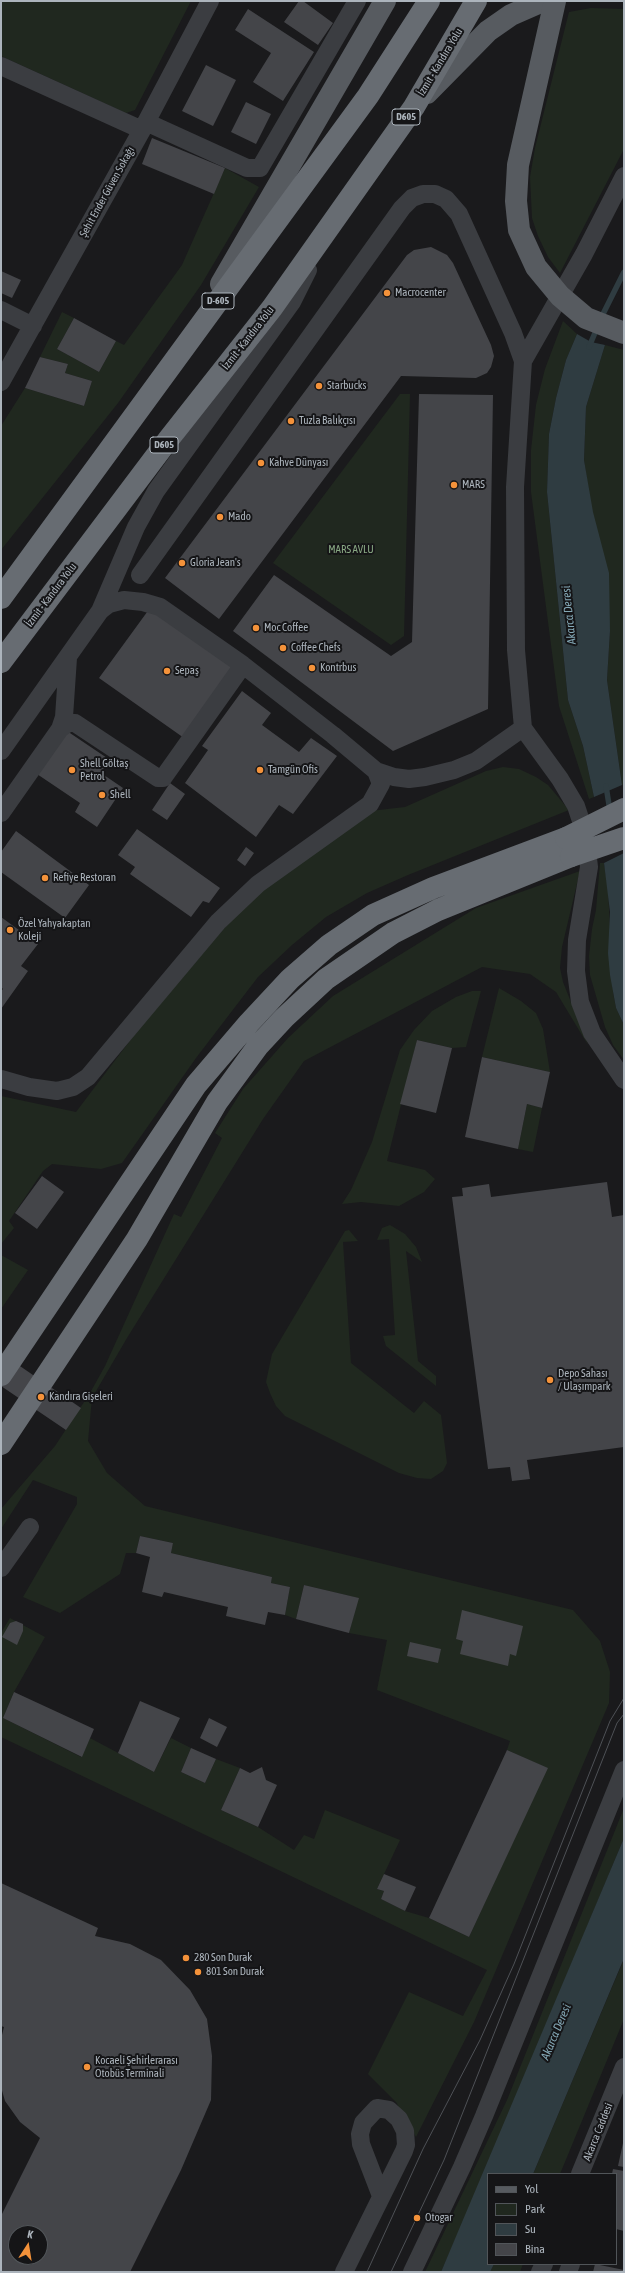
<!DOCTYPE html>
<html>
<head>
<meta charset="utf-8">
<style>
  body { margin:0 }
  #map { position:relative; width:625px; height:2273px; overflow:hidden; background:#1a1a1c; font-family:"Asap Condensed",sans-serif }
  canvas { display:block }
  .frame { position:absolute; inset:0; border:2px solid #acb4bc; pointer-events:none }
  .legend { position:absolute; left:487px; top:2173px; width:130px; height:92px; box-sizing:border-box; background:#151517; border:1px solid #515559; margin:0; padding:5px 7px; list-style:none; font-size:12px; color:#acb4bc }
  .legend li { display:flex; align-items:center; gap:8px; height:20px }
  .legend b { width:20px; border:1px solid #515559 }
  .north { position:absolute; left:8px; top:2225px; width:40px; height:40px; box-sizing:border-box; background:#151517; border:1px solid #515559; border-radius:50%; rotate:12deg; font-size:11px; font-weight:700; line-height:16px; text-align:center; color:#acb4bc }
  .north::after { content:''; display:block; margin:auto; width:14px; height:18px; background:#f4923a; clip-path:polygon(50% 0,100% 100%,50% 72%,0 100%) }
</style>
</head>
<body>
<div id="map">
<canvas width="625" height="2273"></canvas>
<div class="frame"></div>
<ul class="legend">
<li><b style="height:5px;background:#575b60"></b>Yol</li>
<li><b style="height:11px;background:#20281f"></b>Park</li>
<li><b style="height:11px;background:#2f3c41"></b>Su</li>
<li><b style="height:11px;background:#444549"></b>Bina</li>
</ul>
<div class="north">K</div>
</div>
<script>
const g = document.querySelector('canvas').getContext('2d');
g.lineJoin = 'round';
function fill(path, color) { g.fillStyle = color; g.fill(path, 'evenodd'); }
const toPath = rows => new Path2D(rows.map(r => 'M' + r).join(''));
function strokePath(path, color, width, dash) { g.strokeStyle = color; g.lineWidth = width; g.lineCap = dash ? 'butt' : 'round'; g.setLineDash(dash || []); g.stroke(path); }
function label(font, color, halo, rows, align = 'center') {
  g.font = font + ' "Asap Condensed",sans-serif'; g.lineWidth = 4; g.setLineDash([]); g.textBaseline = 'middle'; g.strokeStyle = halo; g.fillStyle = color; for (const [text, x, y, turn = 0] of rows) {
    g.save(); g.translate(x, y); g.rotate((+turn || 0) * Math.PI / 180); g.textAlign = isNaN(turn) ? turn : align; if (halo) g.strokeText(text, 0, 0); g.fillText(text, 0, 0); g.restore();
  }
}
fill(toPath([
  [1,1,191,1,135,110,126,113,1,56],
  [591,8,624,9,624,149,560,273,548,257,538,236,532,218,530,177,535,148,569,12],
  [225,168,259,187,201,285,118,403,1,550,1,426,25,388,84,406,92,381,65,373,68,364,40,357,62,312,74,318,57,349,99,372,116,341,124,345,182,265],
  [563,321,577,334,566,360,556,398,549,434,547,492,568,700,583,746,594,797,589,799,559,706,531,492,531,450,536,405,545,369],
  [605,345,624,350,624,784,622,785,607,680,610,631,584,460,586,407],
  [400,394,410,394,404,636,391,645,273,563],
  [503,767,519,769,536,777,548,785,569,810,408,875,367,893,326,917,292,945,258,977,196,1058,122,1163,101,1169,52,1164,43,1171,9,1221,14,1228,1,1244,1,1096,76,1112,138,1030,253,894,370,811,405,807,486,771],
  [600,863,604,863,608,888,613,992,616,1008,624,1025,624,1060,613,1045,605,1027,590,975,589,956,592,929,596,910],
  [580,871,562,947,560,968,563,982,588,1045,556,992,530,974,482,967,304,1061,263,1119,127,1338,92,1398,88,1441,107,1473,145,1506,573,1610,600,1641,610,1672,609,1703,474,2022,416,2137,396,2102,368,2074,409,1992,463,2016,487,1970,1,1737,1,1633,10,1618,45,1637,14,1692,3,1718,81,1757,90,1738,154,1772,171,1738,191,1748,181,1772,205,1783,216,1759,240,1768,221,1810,258,1827,294,1850,304,1835,314,1839,325,1810,400,1840,377,1889,384,1891,381,1899,405,1911,429,1918,469,1937,547,1768,507,1750,510,1741,377,1690,387,1640,349,1633,358,1598,304,1585,296,1619,285,1615,290,1587,271,1583,272,1577,171,1553,173,1543,140,1536,136,1553,126,1553,120,1574,60,1613,23,1597,77,1504,77,1497,33,1480,1,1529,1,1509,55,1446,90,1393,105,1366,174,1214,181,1217,222,1138,215,1133,243,1089,288,1038,333,996,476,908],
  [499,988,521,1001,536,1013,543,1029,550,1072,482,1057],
  [472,991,481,991,466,1047,452,1048,417,1040,387,1161,425,1170,435,1179,424,1192,399,1206,361,1202,342,1204,351,1190,372,1142,400,1050,414,1030,432,1011,456,997],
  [527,1104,542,1108,533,1152,518,1149],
  [390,1225,405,1234,416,1247,422,1262,406,1251,418,1361,436,1376,436,1386,386,1346,383,1336,395,1335,389,1239,377,1240,382,1228],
  [349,1230,358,1241,343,1242,351,1363,414,1413,424,1401,441,1415,447,1463,443,1471,431,1479,417,1478,399,1473,285,1416,276,1406,270,1393,266,1382,272,1354,345,1231],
  [1,1255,28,1270,1,1309],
  [624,1808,624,1838,479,2186,441,2272,425,2272,507,2100],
  [624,1959,624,2019,560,2174,533,2174],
  [494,2264,523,2264,520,2272,490,2272]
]), '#20281f');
fill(toPath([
  [577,334,591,342,605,345,586,407,584,460,593,512,609,573,610,631,607,680,622,785,594,797,583,746,568,700,547,492,549,434,556,398,566,360],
  [624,853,624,1025,616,1008,610,975,608,953,610,912,604,863],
  [624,1838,624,1959,622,1963,533,2174,488,2174,488,2264,494,2264,490,2272,441,2272]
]), '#2f3c41');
strokePath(toPath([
  [600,320,624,272],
  [589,347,597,328],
  [606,786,610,811]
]), '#2f3c41', 5.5);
fill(toPath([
  [299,1,303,1,333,23,318,45,284,22],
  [248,9,314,52,283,101,253,82,271,53,235,30],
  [206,65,236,80,213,126,182,111],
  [246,102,271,114,256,144,231,132],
  [152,138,225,168,214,194,142,164],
  [431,247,447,255,453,263,491,345,494,356,491,367,487,373,476,378,401,376,219,619,165,578,407,255,414,250],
  [1,271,21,280,12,298,1,293],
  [74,318,116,341,99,372,57,349],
  [40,357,68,364,65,373,92,381,84,406,25,388],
  [419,394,493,395,488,709,393,751,233,631,274,575,391,656,412,642],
  [150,608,234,665,184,738,99,678],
  [242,691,271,713,262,725,299,752,311,738,337,756,293,814,279,805,256,837,185,783,208,750,202,746],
  [64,729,110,760,101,773,123,788,97,827,75,812,80,803,34,772],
  [170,783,185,794,167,820,152,810],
  [137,829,220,888,209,903,203,901,191,917,130,874,135,867,118,855],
  [16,831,89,885,65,918,1,872,1,852],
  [246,847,254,853,245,866,237,860],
  [1,917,38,944,21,966,28,971,1,1009,1,991,3,989,1,987],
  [417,1040,452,1048,436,1113,400,1104],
  [482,1057,550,1072,542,1108,527,1104,518,1149,465,1137],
  [42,1176,64,1192,37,1229,15,1213],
  [607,1182,612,1217,624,1215,624,1447,527,1460,530,1479,512,1481,510,1467,488,1469,452,1197,463,1196,462,1188,489,1184,491,1197],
  [1,1353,81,1408,66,1430,1,1386],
  [140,1536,173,1543,171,1553,272,1577,271,1583,290,1587,285,1615,268,1612,265,1625,226,1616,228,1607,164,1592,162,1597,142,1592,150,1557,136,1553],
  [304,1585,359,1598,349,1633,296,1619],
  [462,1610,523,1626,516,1656,510,1654,508,1666,460,1654,463,1641,456,1639],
  [16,1621,23,1624,23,1631,17,1645,2,1637,10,1623],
  [410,1642,441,1649,438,1663,407,1656],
  [14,1692,94,1729,82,1757,3,1718],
  [140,1701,180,1718,154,1772,118,1753],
  [209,1718,227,1727,217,1747,200,1738],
  [191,1748,216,1759,205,1783,181,1772],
  [507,1750,548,1768,469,1937,429,1918],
  [262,1767,266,1780,277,1785,258,1827,221,1810,240,1768,250,1773],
  [384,1874,416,1887,405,1911,381,1899,384,1891,377,1889],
  [1,1883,98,1928,95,1936,130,1944,161,1960,190,1990,207,2019,212,2056,211,2100,181,2170,130,2272,1,2272,1,2216,40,2138,20,2122,5,2101,1,2087,1,2039,4,2027,1,2026],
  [16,2233,40,2233,40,2257,16,2257],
  [623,2143,624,2143,624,2167,618,2166],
  [613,2169,624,2171,624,2231,616,2229,616,2174,612,2174],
  [595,2264,624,2270,624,2272,593,2272]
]), '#444549');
strokePath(toPath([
  [1,66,142,130],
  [146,122,247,168,260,168,357,1],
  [1,310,33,326],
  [523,361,584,254,624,176],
  [1,382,142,130,210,1],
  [140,575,402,208,412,198,423,194,435,194,446,199,459,214,513,333,523,361,515,487,516,650,523,728,560,779,576,806,585,833,589,867,577,940,576,971,580,1002,592,1033,624,1080],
  [60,729,68,723,75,723,158,778,163,778,243,665],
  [1,751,100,611,136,527,156,491,292,302,308,270],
  [376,771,394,777,409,779,425,777,454,770,476,761,523,728],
  [1,813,60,729,64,717,68,658],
  [1,1079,29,1087,57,1091,73,1087,88,1077,218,922,258,884,370,804,381,784,376,771,333,735,243,665,160,607,143,602,124,600,109,604,100,611],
  [1,1568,30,1527],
  [580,2174,624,2067],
  [344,2272,404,2151,406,2145,405,2131,399,2119,389,2110,377,2108,363,2123,360,2134,361,2144,381,2196],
  [412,2272,462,2167,484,2116,624,1770],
  [540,2272,544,2264],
  [568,2272,571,2264]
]), '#3b3d41', 18);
strokePath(toPath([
  [427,93,488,31,511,15,543,1],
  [221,284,385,1]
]), '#575b60', 22);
strokePath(toPath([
  [1,598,368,96,429,1],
  [1,662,168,440,272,308,414,107,476,1],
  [1,1375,196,1085,249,1023,290,979,329,945,373,915,433,888,566,838],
  [1,1444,137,1239,217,1102,258,1046,284,1018,326,979,393,933,438,910,571,856]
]), '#676c72', 22);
strokePath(toPath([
  [367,2272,423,2149,480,2040,514,1964,610,1721,624,1698],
  [391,2272,444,2160,617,1723,624,1714]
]), '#4e5156', 1);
strokePath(toPath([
  [555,1,518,165,516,201,519,230,536,267,560,296,586,318,624,333]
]), '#575b60', 22);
strokePath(toPath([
  [566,838,624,809],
  [571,856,624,838]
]), '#676c72', 22);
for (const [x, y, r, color] of [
  [387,293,4,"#f4923a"],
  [319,386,4,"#f4923a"],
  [291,421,4,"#f4923a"],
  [261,463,4,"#f4923a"],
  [454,485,4,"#f4923a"],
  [220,517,4,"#f4923a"],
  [182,563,4,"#f4923a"],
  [256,628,4,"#f4923a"],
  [283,648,4,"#f4923a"],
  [312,668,4,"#f4923a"],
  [167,671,4,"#f4923a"],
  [72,770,4,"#f4923a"],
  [260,770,4,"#f4923a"],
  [102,795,4,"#f4923a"],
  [45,878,4,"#f4923a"],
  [10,930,4,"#f4923a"],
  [550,1380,4,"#f4923a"],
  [41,1397,4,"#f4923a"],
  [186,1958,4,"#f4923a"],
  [198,1972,4,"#f4923a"],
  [87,2067,4,"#f4923a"],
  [417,2218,4,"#f4923a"]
]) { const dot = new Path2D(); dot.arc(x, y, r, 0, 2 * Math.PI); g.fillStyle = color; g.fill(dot); strokePath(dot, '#151517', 1.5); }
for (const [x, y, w] of [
  [406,117,28],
  [218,301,32],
  [164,445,28]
]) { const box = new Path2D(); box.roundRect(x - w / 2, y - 8, w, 16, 3); g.fillStyle = '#151517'; g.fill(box); strokePath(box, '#acb4bc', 1); }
label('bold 10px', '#acb4bc', null, [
  ["D605",406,117],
  ["D-605",218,301],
  ["D605",164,445]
]);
label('11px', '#acb4bc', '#151517', [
  ["İzmit - Kandıra Yolu",440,62,-59],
  ["Şehit Ender Güven Sokağı",107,192,-61],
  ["İzmit - Kandıra Yolu",248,338,-52],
  ["İzmit - Kandıra Yolu",51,595,-53],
  ["Akarca Caddesi",598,2132,-68]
]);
label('11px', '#acb4bc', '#151517', [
  ["Macrocenter",395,293],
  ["Starbucks",327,386],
  ["Tuzla Balıkçısı",299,421],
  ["Kahve Dünyası",269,463],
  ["MARS",462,485],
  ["Mado",228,517],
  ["Gloria Jean's",190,563],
  ["Moc Coffee",264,628],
  ["Coffee Chefs",291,648],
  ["Kontrbus",320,668],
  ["Sepaş",175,671],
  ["Shell Göltaş",80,764],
  ["Petrol",80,777],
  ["Tamgün Ofis",268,770],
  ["Shell",110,795],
  ["Refiye Restoran",53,878],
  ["Özel Yahyakaptan",18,924],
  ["Koleji",18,937],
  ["Depo Sahası",558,1374],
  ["/ Ulaşımpark",558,1387],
  ["Kandıra Gişeleri",49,1397],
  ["280 Son Durak",194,1958],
  ["801 Son Durak",206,1972],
  ["Kocaeli Şehirlerarası",95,2061],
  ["Otobüs Terminali",95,2074],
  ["Otogar",425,2218]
], 'left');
label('11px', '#88a783', '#151517', [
  ["MARS AVLU",351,550]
]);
label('italic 12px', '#84a8b6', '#151517', [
  ["Akarca Deresi",569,615,-96],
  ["Akarca Deresi",556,2032,-67]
]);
</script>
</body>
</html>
